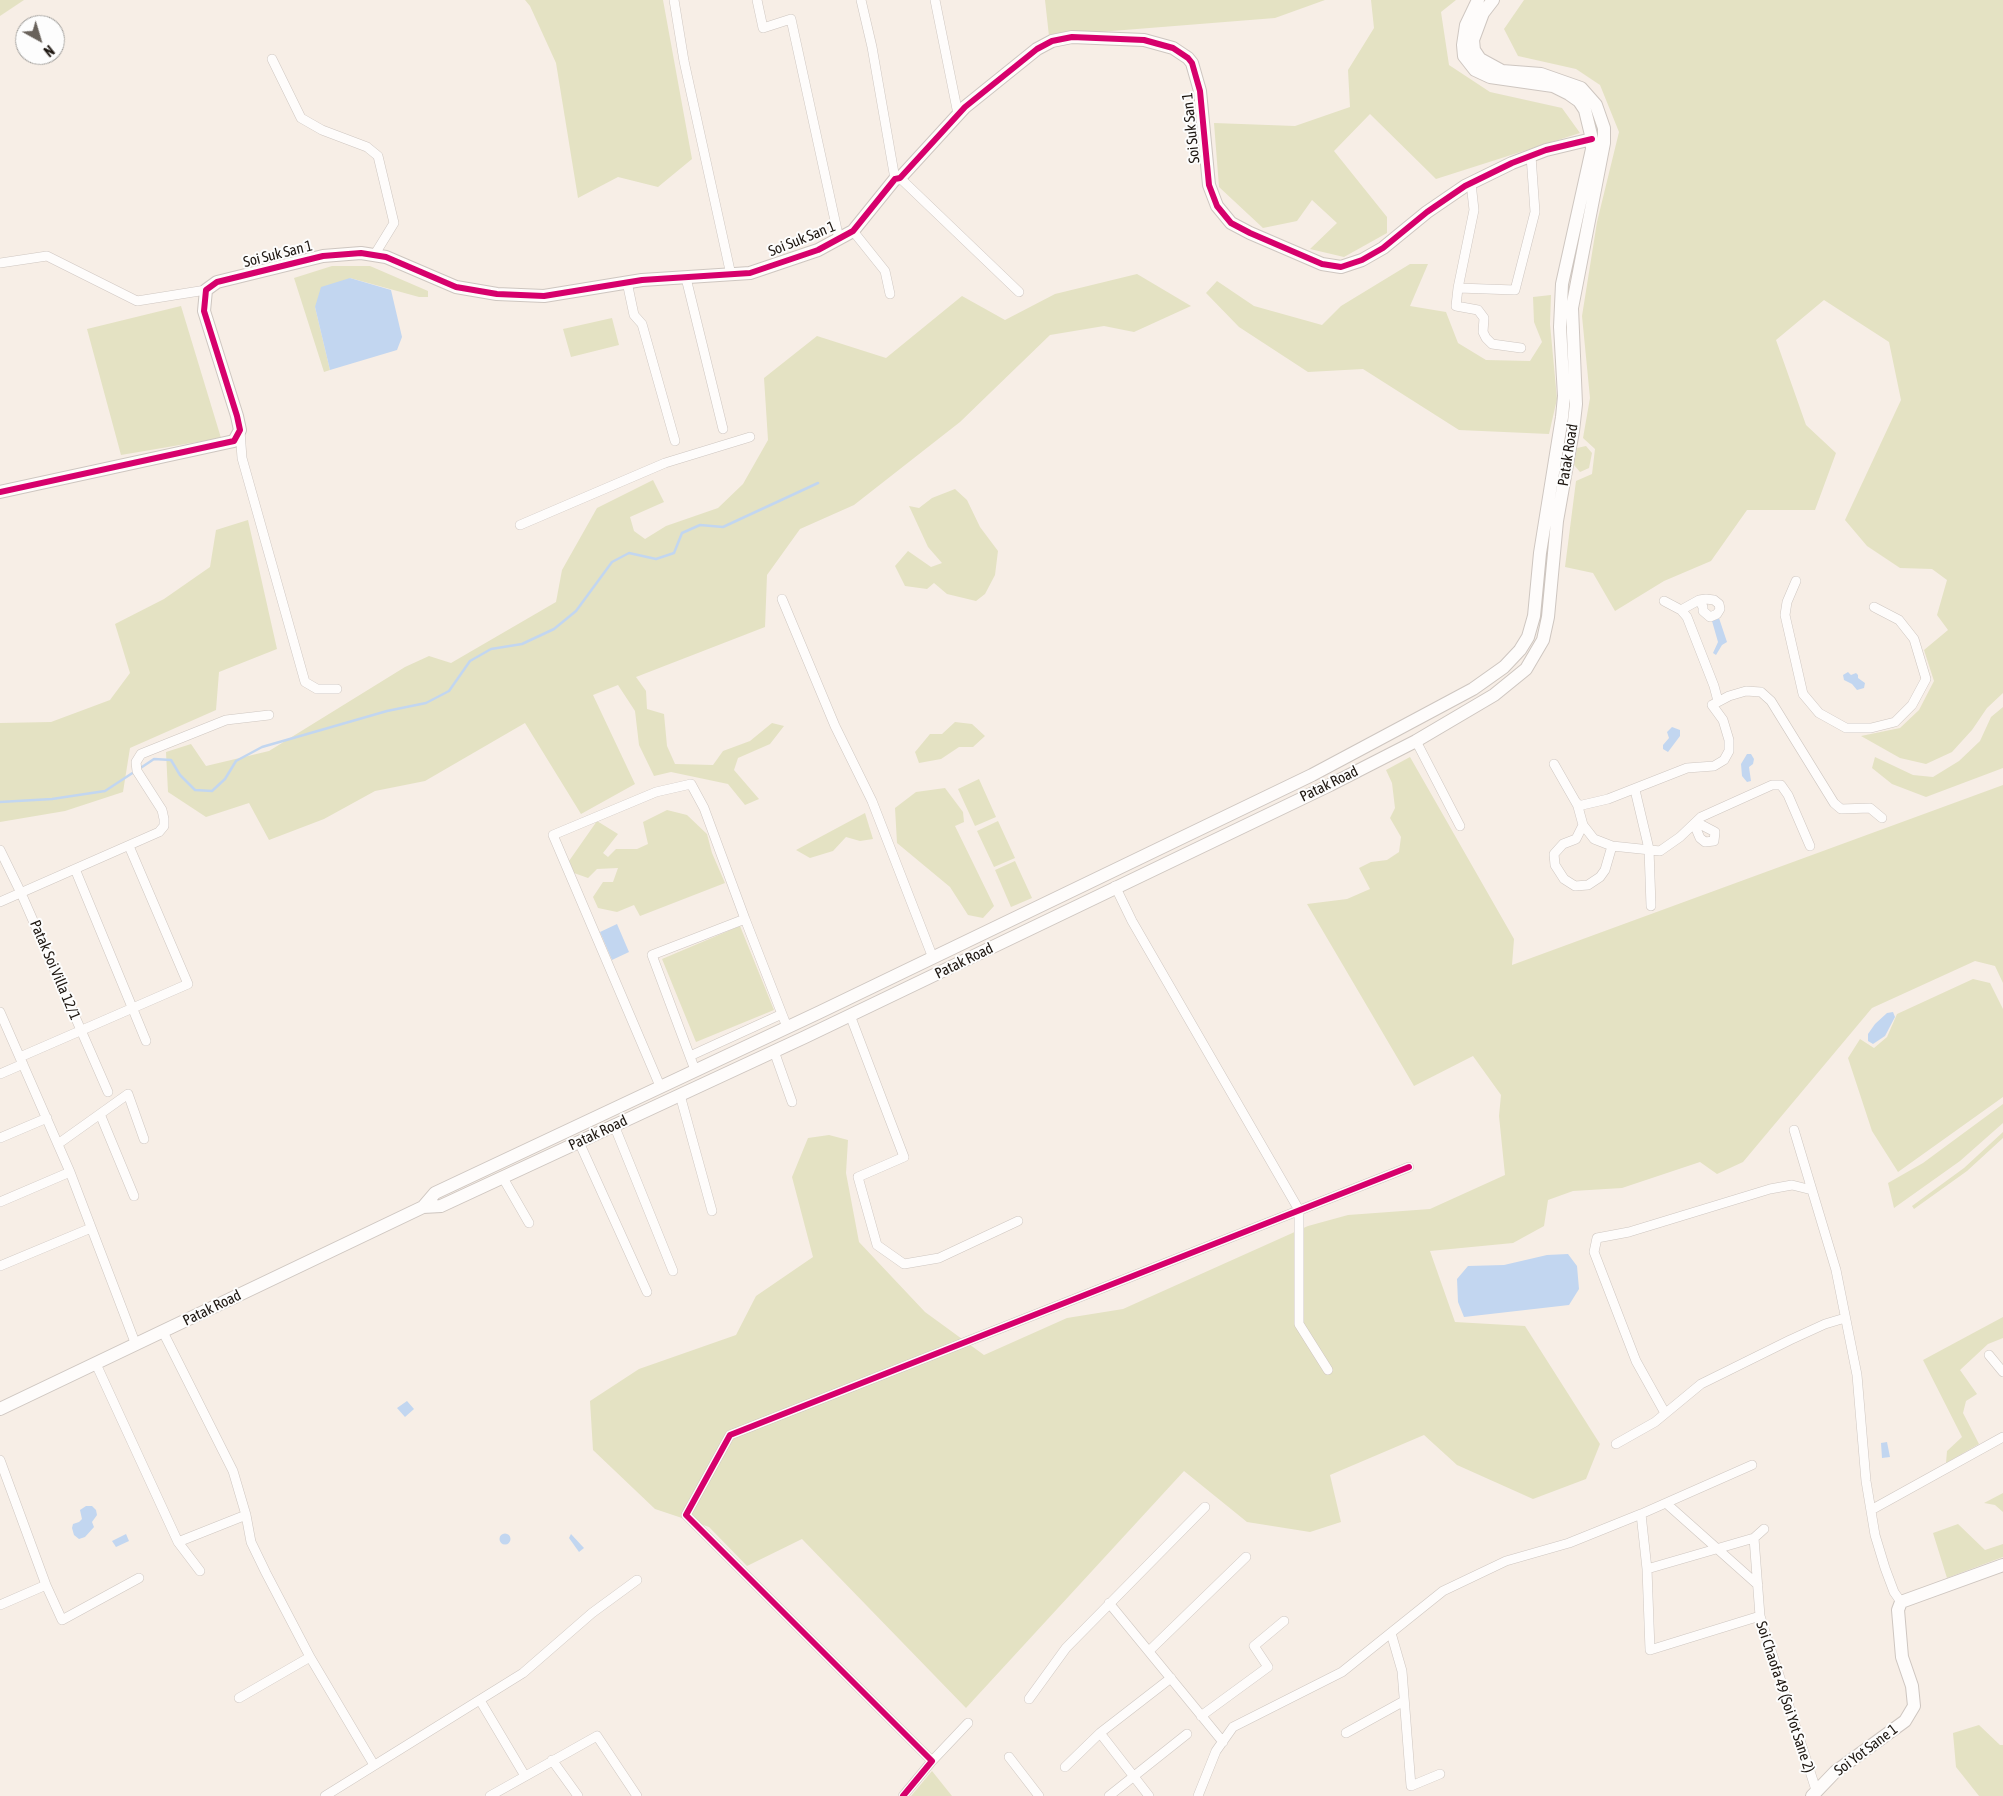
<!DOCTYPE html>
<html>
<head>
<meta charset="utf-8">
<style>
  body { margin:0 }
  #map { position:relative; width:2003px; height:1796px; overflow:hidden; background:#f7eee6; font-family:"Asap Condensed",sans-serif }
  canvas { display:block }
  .north { position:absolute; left:15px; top:15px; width:50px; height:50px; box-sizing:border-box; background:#fdfdfd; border:1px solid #a3a19e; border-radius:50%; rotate:141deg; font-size:14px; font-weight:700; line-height:20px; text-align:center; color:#1d1610 }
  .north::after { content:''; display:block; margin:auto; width:18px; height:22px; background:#69625b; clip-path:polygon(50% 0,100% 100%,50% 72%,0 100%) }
</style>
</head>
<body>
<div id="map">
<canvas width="2003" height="1796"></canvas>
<div class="north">N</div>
</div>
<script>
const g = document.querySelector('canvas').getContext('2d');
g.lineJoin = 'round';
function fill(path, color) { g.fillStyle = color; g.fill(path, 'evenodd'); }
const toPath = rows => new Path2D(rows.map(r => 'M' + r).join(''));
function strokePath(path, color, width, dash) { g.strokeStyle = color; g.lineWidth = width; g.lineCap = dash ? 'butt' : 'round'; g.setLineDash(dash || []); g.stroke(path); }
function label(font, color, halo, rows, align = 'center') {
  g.font = font + ' "Asap Condensed",sans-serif'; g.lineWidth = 4; g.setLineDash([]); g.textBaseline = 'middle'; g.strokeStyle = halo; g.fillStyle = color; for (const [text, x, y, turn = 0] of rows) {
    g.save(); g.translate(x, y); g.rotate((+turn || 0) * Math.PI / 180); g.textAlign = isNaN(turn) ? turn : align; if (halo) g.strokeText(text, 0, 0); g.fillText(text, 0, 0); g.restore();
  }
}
fill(toPath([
  [0,0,24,0,0,16],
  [525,0,663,0,692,159,658,187,618,177,578,198,556,63,530,6],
  [1045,0,1325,0,1275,18,1049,36],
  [1371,0,1456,0,1441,12,1449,65,1490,92,1562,108,1580,133,1436,179,1370,114,1334,151,1387,217,1387,233,1344,257,1310,249,1337,223,1312,200,1297,221,1263,228,1219,187,1214,123,1295,126,1350,107,1348,70,1374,28],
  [1524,0,2003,0,2003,693,1987,708,1972,730,1952,752,1926,764,1900,758,1861,736,1900,728,1919,710,1934,681,1924,650,1948,630,1937,615,1947,580,1932,569,1900,568,1867,546,1845,520,1901,400,1889,342,1824,300,1776,340,1806,425,1836,453,1815,510,1747,510,1711,561,1664,581,1615,611,1593,573,1565,567,1576,481,1592,474,1595,449,1583,438,1590,398,1582,316,1597,222,1619,132,1600,85,1576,69,1518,56,1504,29],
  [1410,264,1428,264,1410,306,1446,312,1458,343,1486,360,1530,361,1542,342,1534,322,1533,297,1551,295,1550,324,1557,399,1549,434,1459,430,1363,369,1308,372,1239,327,1206,293,1217,281,1254,306,1322,325,1341,306],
  [332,266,370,266,428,291,428,297,419,297,350,278,315,307,330,370,324,372,294,278],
  [1137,274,1191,306,1134,332,1104,326,1050,335,960,422,854,505,800,529,767,575,765,627,636,677,646,691,647,709,664,714,667,746,675,764,713,765,723,751,750,741,772,723,784,726,770,744,738,758,734,770,759,799,745,805,728,784,671,772,654,776,639,745,635,711,618,685,593,695,635,784,581,814,525,723,425,781,375,791,324,819,269,840,249,803,206,817,168,792,166,752,191,744,206,766,269,751,405,667,429,656,451,663,556,602,562,570,597,508,653,480,664,502,630,517,634,531,645,539,666,526,718,508,743,484,768,440,764,378,817,336,886,358,962,296,1005,320,1055,294],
  [181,306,221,438,121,455,87,329],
  [612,318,619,345,571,357,563,329],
  [1586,446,1592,453,1589,468,1580,472,1574,465,1577,448],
  [955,489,967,500,980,527,998,551,995,575,985,594,976,601,947,594,934,583,927,589,905,586,895,566,908,551,931,567,942,563,928,547,909,506,919,508,932,498],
  [248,520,277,649,219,672,216,710,130,748,123,792,65,811,0,822,0,723,51,722,110,700,130,673,115,624,164,599,210,567,216,530],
  [2003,707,2003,768,1926,797,1892,784,1872,768,1875,757,1913,775,1933,777,1959,761,1980,741,1991,717],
  [955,722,972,724,985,736,973,747,959,747,941,759,919,763,915,752,930,734,942,734],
  [1410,757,1514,939,1512,965,2003,785,2003,983,1995,966,1975,961,1872,1008,1743,1162,1717,1174,1700,1162,1622,1188,1573,1191,1548,1200,1544,1226,1513,1243,1430,1251,1455,1322,1525,1326,1600,1444,1586,1479,1533,1499,1457,1465,1424,1435,1330,1475,1341,1522,1310,1532,1247,1522,1184,1471,966,1708,802,1539,747,1566,709,1527,655,1509,593,1450,590,1401,639,1369,736,1335,756,1296,813,1257,792,1177,808,1138,829,1135,848,1140,846,1173,859,1242,925,1312,984,1355,1067,1318,1123,1309,1308,1226,1348,1215,1430,1209,1505,1175,1499,1116,1501,1095,1473,1056,1414,1086,1307,904,1347,899,1370,889,1359,868,1371,862,1387,860,1399,852,1401,837,1390,818,1395,808,1392,783,1386,770],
  [979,779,996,817,975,826,958,789],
  [945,788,963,812,964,822,955,826,994,906,983,918,968,915,950,887,897,843,895,808,916,792],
  [667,810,687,815,707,834,712,853,725,883,640,916,634,905,617,912,598,908,593,897,603,882,613,882,618,868,597,869,588,878,574,873,569,861,597,821,618,834,603,853,608,857,616,849,637,849,648,844,643,822],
  [865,813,873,839,860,841,846,837,833,851,810,858,796,850],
  [998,821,1015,858,994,867,977,831],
  [1015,861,1032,898,1011,907,995,870],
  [740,926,774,1010,696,1042,662,959],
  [1973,979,1990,983,2003,1009,2003,1097,1898,1172,1872,1131,1848,1058,1860,1039,1874,1048,1887,1037,1897,1014],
  [2003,1104,2003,1123,1960,1161,1894,1208,1888,1183,1923,1163],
  [2003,1132,2003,1138,1967,1171,1914,1209,1912,1206,1964,1168],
  [2003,1317,2003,1338,1988,1344,1960,1370,1977,1394,1966,1401,1963,1413,1979,1444,1946,1463,1947,1451,1962,1437,1923,1360],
  [2003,1493,2003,1512,1995,1505,1984,1503],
  [1958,1524,1985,1550,2003,1544,2003,1557,1947,1578,1933,1533],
  [1979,1725,2000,1745,2003,1745,2003,1796,1979,1796,1956,1767,1953,1733],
  [932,1771,952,1796,911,1796]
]), '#e4e2c3');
fill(toPath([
  [350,278,391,290,402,337,397,350,330,370,315,307,321,287],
  [1719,618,1727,642,1722,645,1716,655,1713,653,1718,642,1712,621],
  [1848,672,1851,675,1856,673,1858,675,1858,678,1865,683,1864,688,1857,690,1852,684,1844,680,1843,675],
  [1672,727,1680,730,1680,736,1668,752,1663,749,1663,745,1669,738,1667,732],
  [1747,754,1751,754,1754,759,1753,764,1749,767,1751,781,1747,782,1742,776,1741,764],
  [617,924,629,952,612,960,600,932],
  [1893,1012,1895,1017,1885,1036,1873,1044,1868,1041,1868,1034,1875,1024,1887,1013],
  [1568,1254,1577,1266,1579,1289,1569,1305,1464,1317,1458,1302,1457,1279,1468,1266,1504,1265,1547,1255],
  [407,1401,414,1409,405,1417,397,1408],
  [1887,1442,1890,1457,1882,1458,1881,1443],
  [86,1506,92,1506,96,1510,97,1515,92,1522,94,1527,85,1537,79,1539,74,1535,72,1528,73,1524,79,1522,82,1519,80,1510],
  '499.5 1539a5.5 5.5 0 1 1 11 0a5.5 5.5 0 1 1-11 0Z',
  [126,1534,129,1541,116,1547,112,1541],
  [571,1534,584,1548,579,1552,569,1538]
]), '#c2d6f0');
strokePath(toPath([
  [139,769,154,759,171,760,180,775,195,790,212,791,225,779,236,761,262,747,387,711,426,703,449,691,470,661,491,649,522,644,554,629,576,611,612,562,629,553,656,559,674,553,682,533,700,525,723,527,818,483],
  [0,802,52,799,105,791,134,772]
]), '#c2d6f0', 2.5);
const street = toPath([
  [674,0,684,61,731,275],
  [757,0,763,28,791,19,839,239],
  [861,0,872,47,895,179],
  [935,0,958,114],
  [272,59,301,118,322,130,367,147,378,156,394,223,375,254],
  [900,178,1019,292],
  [1471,183,1474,210,1458,288,1515,290,1535,212,1531,156],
  [853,231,885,271,890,294],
  [0,263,47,256,137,301,206,290],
  [686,278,723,429],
  [627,282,634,315,642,324,675,441],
  [1458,288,1456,306,1478,310,1484,318,1483,332,1486,338,1492,344,1521,348],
  [240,431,242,458,305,682,317,689,337,689],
  [520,525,665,463,750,437],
  [1796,581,1787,602,1785,615,1803,694,1819,713,1846,728,1871,728,1895,722,1912,705,1926,679,1914,639,1899,620,1874,607],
  [782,599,835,726,872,801,933,958],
  [1664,601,1681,610,1687,617,1714,686,1718,701],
  [1681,610,1699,600,1706,599,1714,600,1719,604,1720,609,1717,614,1710,617,1703,611,1703,607,1699,600],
  [1416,741,1460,826],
  [1554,764,1578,806,1608,799,1687,768,1714,766,1724,760,1729,751,1729,740,1723,720,1712,705,1729,696,1746,691,1761,692,1771,701,1834,803,1841,809,1870,808,1882,818],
  [1635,790,1649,849,1651,906],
  [1577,803,1583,825,1594,839,1612,846,1660,851,1680,837,1701,817,1772,785,1781,785,1788,795,1810,846],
  [1694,824,1700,838,1705,842,1714,841,1715,832,1696,822],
  [1583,825,1576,839,1563,844,1554,854,1555,865,1564,879,1575,886,1588,885,1600,877,1605,870,1612,846],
  [0,850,21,893,108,1092],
  [75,869,146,1041],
  [1115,886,1132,921,1299,1210,1299,1324,1328,1370],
  [0,902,159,832,164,826,164,819,162,810,137,771,136,762,141,754,226,720,269,715],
  [745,919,787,1027],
  [0,1012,70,1172,136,1345],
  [850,1015,904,1157,858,1177,877,1245,904,1264,939,1258,1018,1221],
  [774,1051,792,1102],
  [690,1056,782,1014],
  [20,1057,188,984,129,846],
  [0,1074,23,1064],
  [660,1086,553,835,656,792,691,784,704,808,745,919,652,955,695,1070],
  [680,1095,712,1211],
  [100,1114,134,1196],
  [614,1125,673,1271],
  [1794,1130,1836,1270,1857,1375,1866,1481,1875,1535,1885,1568,1894,1592,1901,1602],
  [0,1138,47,1118],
  [579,1142,647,1292],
  [58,1144,128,1094,144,1139],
  [503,1178,529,1223],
  [0,1202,70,1172],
  [0,1266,91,1228],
  [163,1332,233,1471,246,1515,251,1542,266,1573,310,1657,374,1765],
  [1989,1355,2003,1372],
  [96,1364,178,1542,200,1571],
  [1665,1413,1636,1361,1594,1252,1597,1238,1629,1232,1770,1189,1792,1185,1812,1190],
  [1616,1444,1655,1422,1701,1384,1790,1340,1825,1324,1845,1318],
  [0,1460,46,1585,62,1620,139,1578],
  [1667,1504,1758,1585],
  [1871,1510,2003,1437],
  [1641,1514,1752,1465],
  [1754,1538,1760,1616],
  [178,1542,246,1515],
  [1647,1569,1754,1538,1764,1529],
  [1109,1603,1223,1742],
  [0,1605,46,1585],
  [1391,1633,1402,1671,1411,1786,1440,1774],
  [1149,1651,1246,1557],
  [239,1698,310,1657],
  [1029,1699,1066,1648,1205,1507],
  [481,1702,525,1776],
  [1201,1716,1268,1667,1254,1646,1284,1621],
  [1100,1733,1149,1796],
  [1346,1733,1404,1701],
  [1009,1757,1039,1796],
  [552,1760,578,1796],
  [932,1761,968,1723],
  [1065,1767,1100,1733,1171,1678],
  [325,1796,523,1673,592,1613,637,1580],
  [490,1796,597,1736,637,1796],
  [903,1796,932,1761,686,1515,730,1435,1409,1167],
  [1109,1796,1187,1734],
  [1198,1796,1216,1751,1233,1727,1342,1672,1443,1591,1506,1561,1569,1543,1641,1514,1647,1569,1650,1650,1760,1616,1816,1790]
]);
const secondary = toPath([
  [0,492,234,441,240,430,237,416,204,311,206,290,217,282,323,256,361,253,386,257,456,287,497,294,544,296,642,280,750,273,818,250,853,231,895,179,900,178,965,107,1037,49,1052,41,1072,37,1144,40,1173,48,1188,58,1192,63,1200,91,1209,185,1217,206,1231,223,1250,233,1322,264,1341,267,1362,260,1383,248,1427,212,1465,186,1512,163,1546,150,1592,139],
  [423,1207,435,1193,820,1012,1312,775,1473,689,1504,667,1520,650,1528,637,1534,616,1540,553,1562,417,1564,396,1560,327,1562,284,1592,149,1592,139,1585,110,1579,101,1569,94,1553,86,1490,77,1475,70,1464,56,1463,45,1466,25,1478,0],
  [0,1409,423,1207,441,1206,805,1037,1330,785,1416,741,1494,695,1526,669,1543,640,1548,617,1557,521,1573,431,1576,404,1572,308,1604,143,1604,128,1596,105,1581,88,1541,74,1502,71,1480,59,1474,50,1473,40,1483,13,1493,0],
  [1812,1796,1835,1772,1905,1721,1914,1706,1912,1686,1902,1657,1898,1610,1901,1602,2003,1565]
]);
strokePath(street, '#cec6c0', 10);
strokePath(secondary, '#cec6c0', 14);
strokePath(street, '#fefcfb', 9);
strokePath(secondary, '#fefcfb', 12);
strokePath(toPath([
  [0,492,234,441,240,430,237,416,204,311,206,290,217,282,323,256,361,253,386,257,456,287,497,294,544,296,642,280,750,273,818,250,853,231,895,179,900,178,965,107,1037,49,1052,41,1072,37,1144,40,1173,48,1188,58,1192,63,1200,91,1209,185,1217,206,1231,223,1250,233,1322,264,1341,267,1362,260,1383,248,1427,212,1465,186,1512,163,1546,150,1592,139],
  [903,1796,932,1761,686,1515,730,1435,1409,1167]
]), '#d6006c', 6);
label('15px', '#1d1610', '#fdfdfd', [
  ["Soi Suk San 1",1191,128,-96],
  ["Soi Suk San 1",802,239,-22],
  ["Soi Suk San 1",278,254,-14],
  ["Patak Road",1568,455,-81],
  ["Patak Road",1329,784,-26],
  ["Patak Road",964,961,-26],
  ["Patak Soi Villa 12/1",55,970,67],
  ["Patak Road",598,1133,-25],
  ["Patak Road",212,1308,-26],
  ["Soi Chaofa 49 (Soi Yot Sane 2)",1785,1697,72],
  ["Soi Yot Sane 1",1866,1750,-37]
]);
</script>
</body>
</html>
